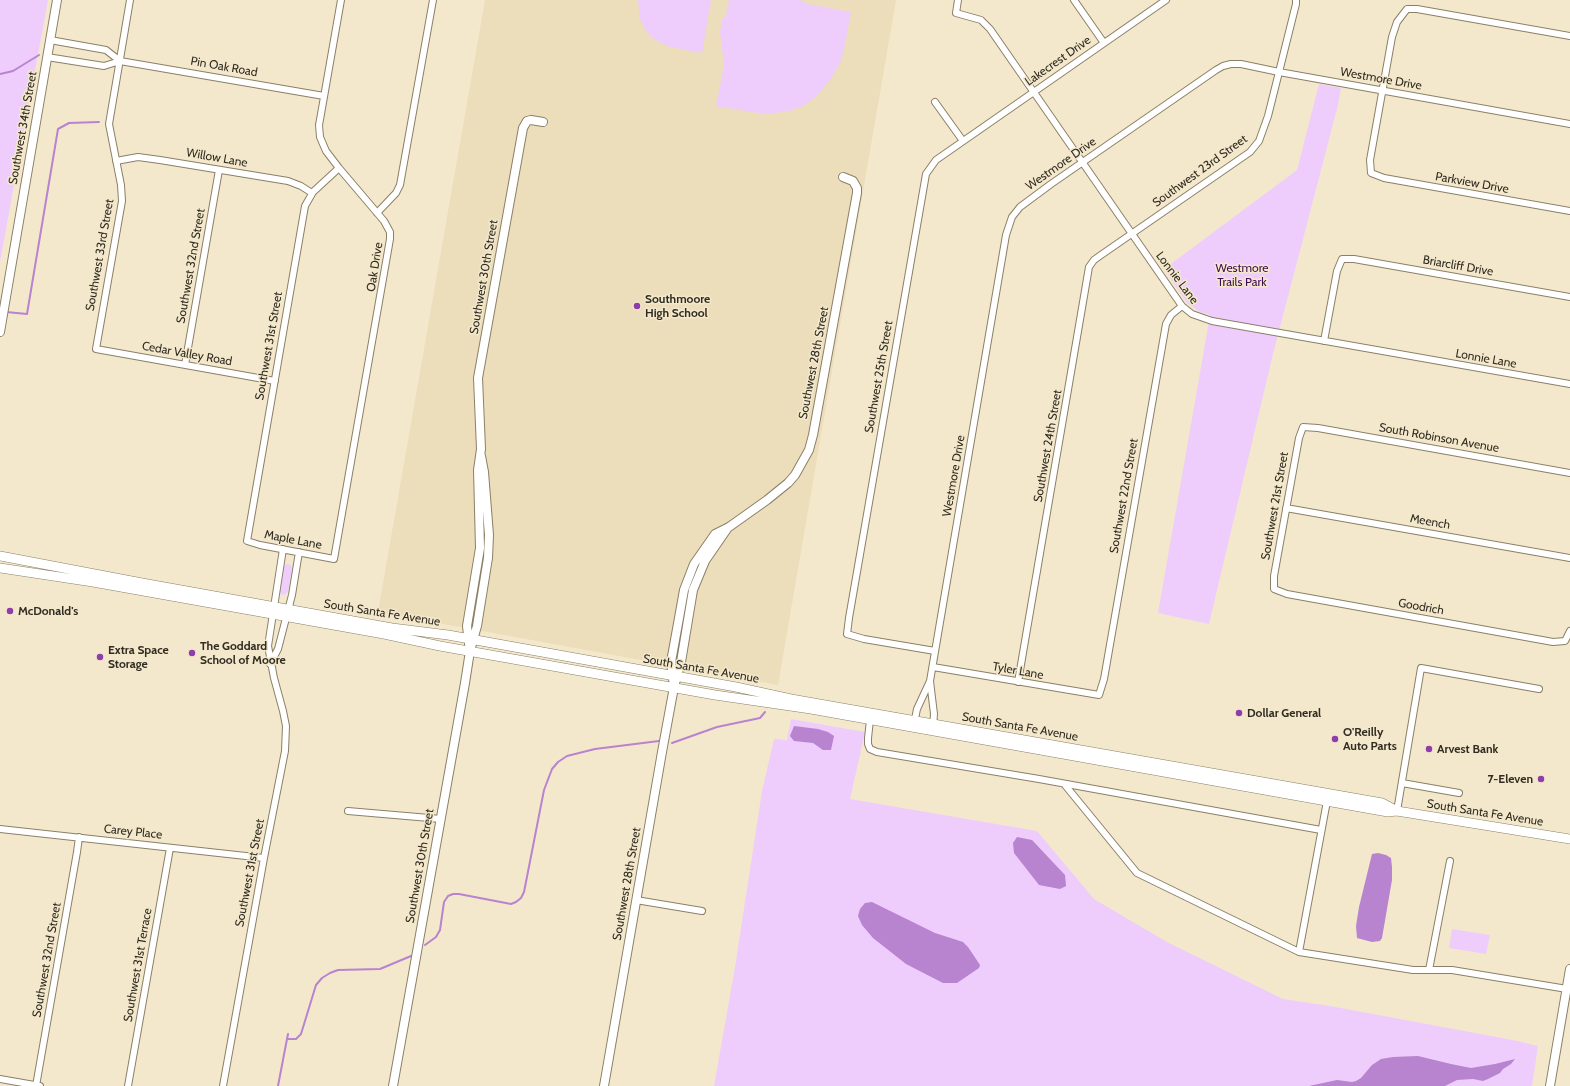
<!DOCTYPE html>
<html>
<head>
<meta charset="utf-8">
<style>
  body { margin:0 }
  canvas { display:block; background:#f4e8cc }
</style>
</head>
<body>
<canvas width="1570" height="1086"></canvas>
<script>
const g = document.querySelector('canvas').getContext('2d');
g.lineJoin = 'round';
function fill(path, color) { g.fillStyle = color; g.fill(path, 'evenodd'); }
const toPath = rows => new Path2D(rows.map(r => 'M' + r).join(''));
function strokePath(path, color, width, dash) { g.strokeStyle = color; g.lineWidth = width; g.lineCap = dash ? 'butt' : 'round'; g.setLineDash(dash || []); g.stroke(path); }
function label(font, color, halo, rows, align = 'center') {
  g.font = font + ' Cabin,sans-serif'; g.lineWidth = 3; g.setLineDash([]); g.textBaseline = 'middle'; g.strokeStyle = halo; g.fillStyle = color; for (const [text, x, y, turn = 0] of rows) {
    g.save(); g.translate(x, y); g.rotate((+turn || 0) * Math.PI / 180); g.textAlign = isNaN(turn) ? turn : align; if (halo) g.strokeText(text, 0, 0); g.fillText(text, 0, 0); g.restore();
  }
}
fill(toPath([
  [485,0,896,0,778,685,378,612]
]), '#ecddbb');
fill(toPath([
  [0,0,48,0,0,262],
  [638,0,711,0,702,53,670,47,659,42,651,37,646,31,640,19],
  [729,0,800,0,808,4,851,12,844,49,841,61,830,80,816,97,803,106,789,111,774,113,758,113,716,106,724,65,720,32,722,19,726,16],
  [1319,84,1341,88,1338,105,1273,354,1209,624,1158,613,1210,315,1200,312,1187,303,1164,269,1297,170],
  [287,564,291,565,292,568,288,592,284,595,280,594,278,590,282,567],
  [791,719,865,732,850,799,1037,831,1094,899,1167,942,1283,999,1330,1006,1518,1041,1538,1046,1532,1086,714,1086,735,967,762,791,774,739,787,740],
  [1452,929,1490,935,1486,954,1449,948]
]), '#eecdfd');
fill(toPath([
  [794,726,818,729,828,732,834,736,831,750,823,750,813,743,794,741,790,736],
  [1017,837,1032,840,1065,875,1066,886,1060,889,1039,885,1014,853,1013,843],
  [1378,853,1386,855,1391,858,1392,867,1392,880,1382,938,1380,941,1372,942,1357,938,1356,926,1359,907,1372,854],
  [872,902,935,933,963,942,968,947,980,965,979,968,957,983,943,983,906,964,873,938,862,925,858,916,860,909,865,903],
  [1418,1056,1451,1064,1471,1068,1495,1064,1515,1059,1511,1064,1503,1069,1500,1073,1488,1079,1483,1081,1473,1079,1457,1080,1445,1086,1309,1086,1337,1080,1352,1082,1356,1081,1361,1078,1372,1065,1381,1059,1393,1057]
]), '#b883cf');
strokePath(toPath([
  [0,74,13,71,39,55],
  [6,312,27,314,58,129,69,123,99,122],
  [672,743,717,727,760,718,765,712],
  [425,945,436,937,440,930,444,902,448,896,453,894,459,894,511,904,516,902,521,898,524,892,544,790,552,769,558,762,567,756,595,749,659,741],
  [288,1034,287,1039,296,1039,301,1034,316,985,322,978,330,973,338,970,380,969,411,956],
  [278,1086,287,1039]
]), '#b883cf', 2);
const minor = toPath([
  [130,0,109,124,121,185,122,201,96,349,275,381],
  [958,0,956,13,981,20,990,29,1182,306,1192,314,1212,321,1570,384],
  [1074,0,1104,43],
  [1570,36,1417,9,1407,9,1397,22,1392,37,1370,160,1371,173,1384,178,1570,211],
  [47,57,104,66,120,61,106,50,50,40],
  [120,61,324,96],
  [935,102,963,141],
  [116,161,138,157,160,160,288,181,301,186,312,193],
  [339,168,313,192,305,206,247,541,260,545,334,559,390,239,390,232,384,221,339,168,326,151,320,137,319,125,321,114,341,0],
  [377,213,396,193,400,185,433,0],
  [1324,341,1337,271,1342,259,1354,259,1570,297],
  [185,365,219,170],
  [1570,473,1318,428,1303,427,1299,438,1274,576,1274,589,1287,594,1553,642,1565,641,1570,631],
  [1286,508,1570,558],
  [935,651,864,639,847,634,849,618,926,174,936,160,1166,0],
  [270,664,278,649,292,595,299,552],
  [933,667,1099,695,1104,679,1166,324,1171,315,1182,306],
  [930,681,934,714,933,727],
  [1018,682,1089,267,1094,260,1101,255,1250,152,1259,141,1268,116,1296,4,1296,0],
  [870,720,868,738,868,744,870,749,877,752,1039,779,1321,830],
  [914,724,917,709,930,681,1006,235,1012,217,1020,207,1051,184,1216,70,1223,66,1231,64,1241,64,1279,72,1570,124],
  [1402,783,1459,793],
  [1065,785,1137,873,1299,952,1413,970,1452,970,1567,989],
  [348,811,441,819],
  [1397,811,1421,668,1539,689],
  [0,829,264,858],
  [636,900,702,911],
  [1299,952,1327,801],
  [1429,970,1450,861],
  [0,1079,40,1086],
  [36,1086,77,852,79,837],
  [128,1086,170,848],
  [223,1086,264,858,285,751,286,726,283,711,274,678,268,646,283,549]
]);
const tertiary = toPath([
  [0,332,57,0],
  [469,644,467,626,480,548,478,470,481,449,478,378,523,128,527,121,531,120,543,122],
  [674,687,671,662,679,618,684,590,694,564,715,534,729,527,767,500,788,483,795,475,809,450,813,435,857,193,857,188,853,181,843,177],
  [393,1086,465,683,470,651,477,626,488,558,489,535,484,472,481,456],
  [604,1086,662,752,674,687,681,662,693,590,705,561,727,529],
  [1550,1086,1570,969]
]);
const secondary = toPath([
  [0,556,142,583,392,628,448,635,736,687,791,699,1382,803,1397,811,1570,839],
  [0,568,93,582,384,634,440,646,715,695,811,709,1388,812,1396,811]
]);
strokePath(minor, '#8b8067', 8);
strokePath(tertiary, '#8b8067', 10);
strokePath(secondary, '#8b8067', 10);
strokePath(minor, '#fff', 6);
strokePath(tertiary, '#fff', 8);
strokePath(secondary, '#fff', 9);
for (const [x, y, r, color] of [
  [637,306,4,"#8e3dac"],
  [10,611,4,"#8e3dac"],
  [192,653,4,"#8e3dac"],
  [100,657,4,"#8e3dac"],
  [1239,713,4,"#8e3dac"],
  [1335,739,4,"#8e3dac"],
  [1429,749,4,"#8e3dac"],
  [1541,779,4,"#8e3dac"]
]) { const dot = new Path2D(); dot.arc(x, y, r, 0, 2 * Math.PI); g.fillStyle = color; g.fill(dot); strokePath(dot, '#f4e8cc', 1.5); }
label('12px', '#302c21', '#f4e8cc', [
  ["Lakecrest Drive",1058,61,-35],
  ["Pin Oak Road",224,67,10],
  ["Westmore Drive",1381,79,10],
  ["Southwest 34th Street",23,128,-80],
  ["Willow Lane",217,158,10],
  ["Westmore Drive",1061,164,-35],
  ["Southwest 23rd Street",1200,171,-36],
  ["Parkview Drive",1472,183,10],
  ["Southwest 33rd Street",100,255,-80],
  ["Southwest 32nd Street",191,266,-80],
  ["Briarcliff Drive",1458,266,10],
  ["Oak Drive",375,267,-81],
  ["Southwest 30th Street",484,277,-80],
  ["Lonnie Lane",1177,278,53],
  ["Southwest 31st Street",269,346,-80],
  ["Cedar Valley Road",187,354,10],
  ["Lonnie Lane",1486,359,10],
  ["Southwest 28th Street",814,363,-79],
  ["Southwest 25th Street",879,377,-80],
  ["South Robinson Avenue",1439,438,10],
  ["Southwest 24th Street",1048,446,-80],
  ["Westmore Drive",954,476,-80],
  ["Southwest 22nd Street",1124,496,-80],
  ["Southwest 21st Street",1275,506,-80],
  ["Meench",1430,522,10],
  ["Maple Lane",293,540,11],
  ["Goodrich",1421,607,10],
  ["South Santa Fe Avenue",382,613,9],
  ["South Santa Fe Avenue",701,669,10],
  ["Tyler Lane",1018,671,10],
  ["South Santa Fe Avenue",1020,727,10],
  ["South Santa Fe Avenue",1485,813,9],
  ["Carey Place",133,832,6],
  ["Southwest 30th Street",420,866,-80],
  ["Southwest 31st Street",250,873,-79],
  ["Southwest 28th Street",627,884,-80],
  ["Southwest 32nd Street",47,960,-80],
  ["Southwest 31st Terrace",138,965,-80]
]);
label('12px', '#400c52', '#f4e8cc', [
  ["Westmore",1242,268],
  ["Trails Park",1242,282]
]);
label('bold 12px', '#302c21', '#f4e8cc', [
  ["Southmoore",645,299],
  ["High School",645,313],
  ["McDonald's",18,611],
  ["The Goddard",200,646],
  ["School of Moore",200,660],
  ["Extra Space",108,650],
  ["Storage",108,664],
  ["Dollar General",1247,713],
  ["O'Reilly",1343,732],
  ["Auto Parts",1343,746],
  ["Arvest Bank",1437,749],
  ["7-Eleven",1533,779,"right"]
], 'left');
</script>
</body>
</html>
